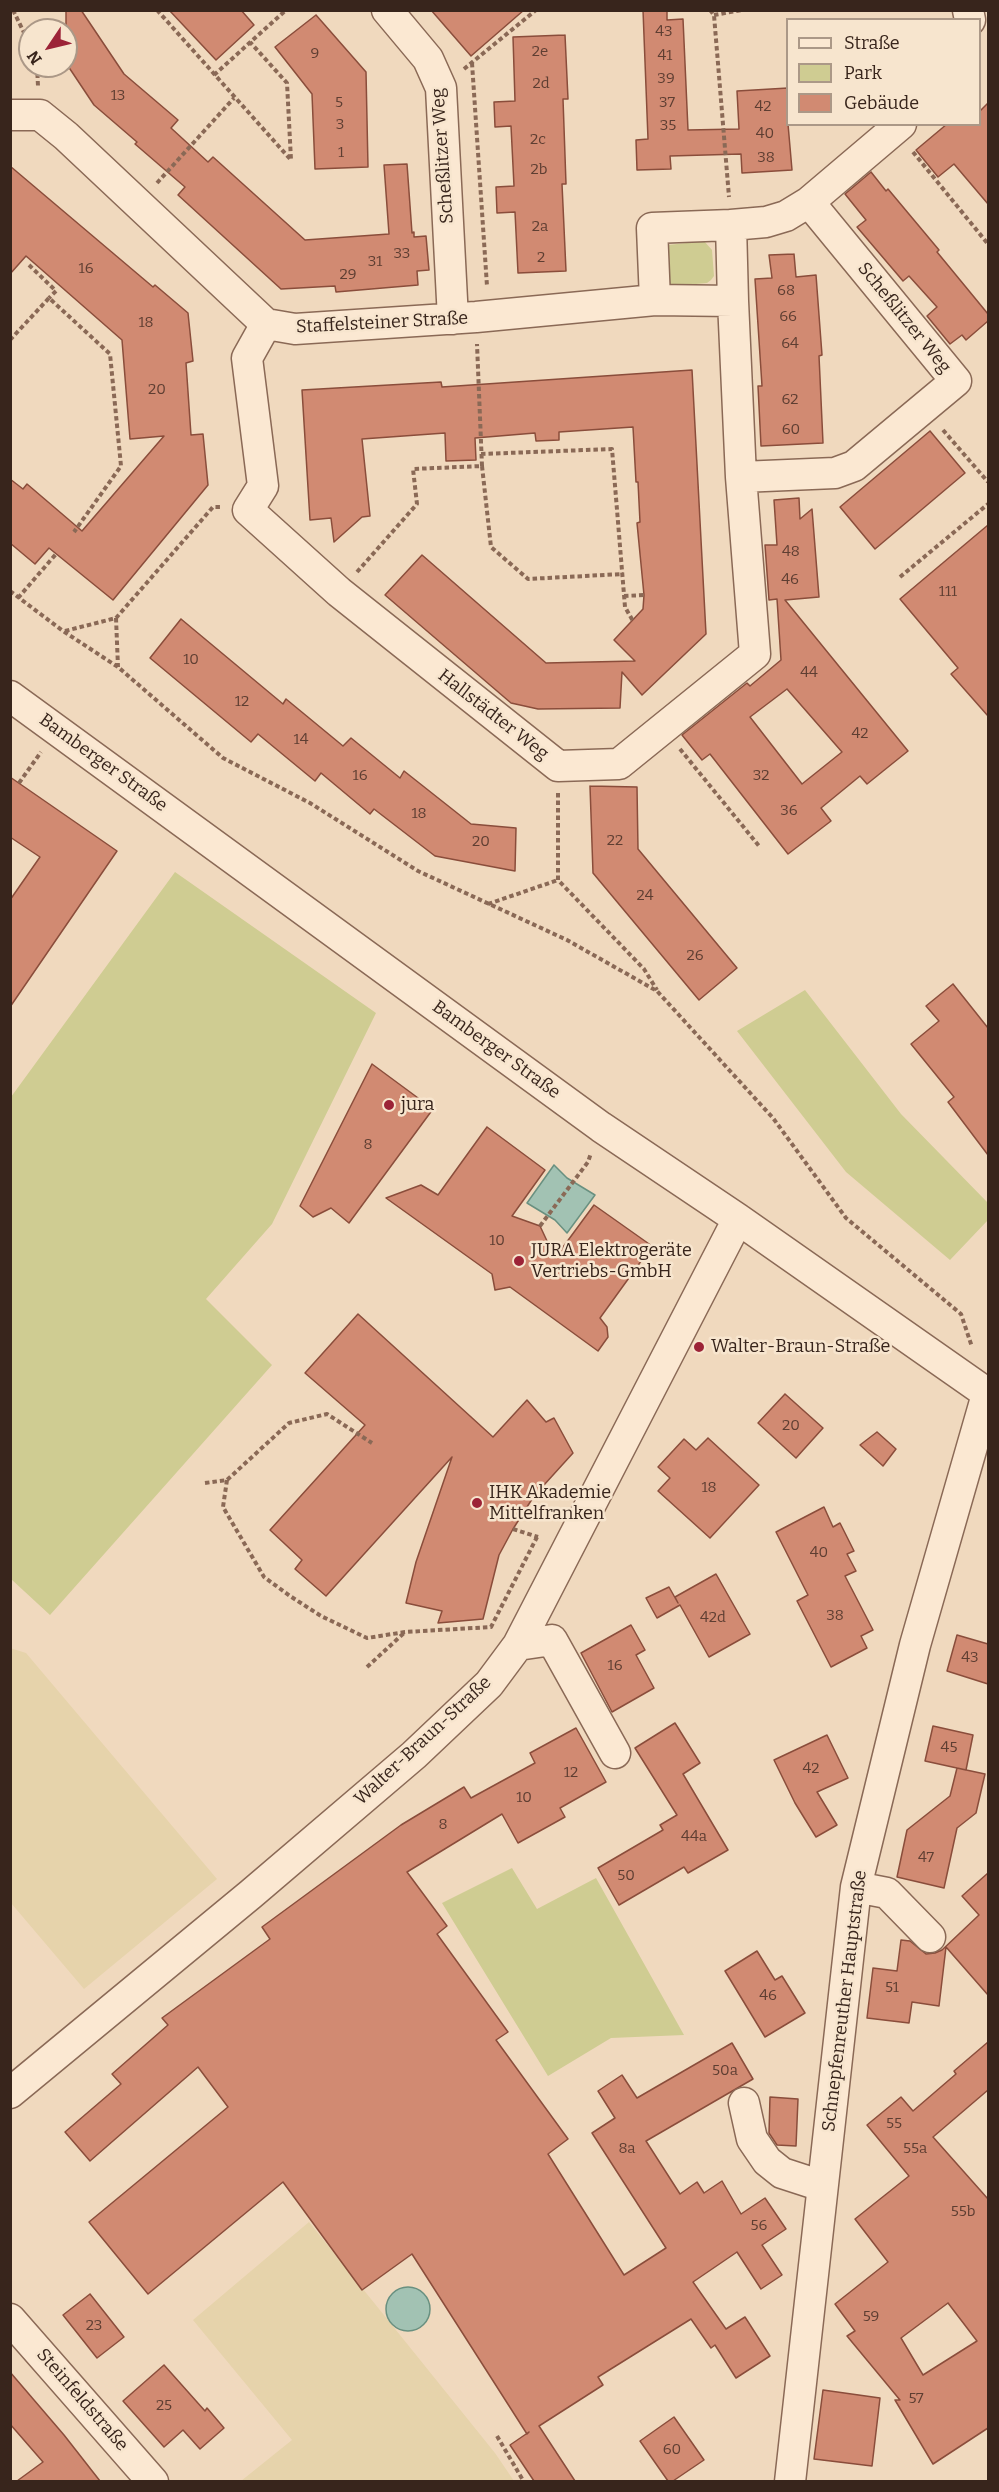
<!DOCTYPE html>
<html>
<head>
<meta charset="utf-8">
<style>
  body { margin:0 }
  #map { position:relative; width:999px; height:2492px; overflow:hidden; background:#f0d9be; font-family:Bitter,serif }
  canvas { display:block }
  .frame { position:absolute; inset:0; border:12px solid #38251c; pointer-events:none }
  .legend { position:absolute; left:786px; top:18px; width:195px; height:108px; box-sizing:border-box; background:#f7e5ce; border:2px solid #ab9887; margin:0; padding:8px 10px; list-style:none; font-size:18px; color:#38251c }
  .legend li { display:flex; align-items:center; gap:12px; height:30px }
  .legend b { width:30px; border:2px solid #ab9887 }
  .north { position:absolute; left:18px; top:18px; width:60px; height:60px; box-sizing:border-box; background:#f7e5ce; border:2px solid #ab9887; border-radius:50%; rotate:235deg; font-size:16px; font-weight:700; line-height:24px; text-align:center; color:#38251c }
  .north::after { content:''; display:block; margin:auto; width:21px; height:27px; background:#9c2337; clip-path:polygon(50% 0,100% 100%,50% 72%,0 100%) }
</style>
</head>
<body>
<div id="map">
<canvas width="999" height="2492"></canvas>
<div class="frame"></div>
<ul class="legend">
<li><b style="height:8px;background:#fbe8d2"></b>Straße</li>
<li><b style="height:16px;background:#cfcc92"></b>Park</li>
<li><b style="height:16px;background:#d18a72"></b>Gebäude</li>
</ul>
<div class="north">N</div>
</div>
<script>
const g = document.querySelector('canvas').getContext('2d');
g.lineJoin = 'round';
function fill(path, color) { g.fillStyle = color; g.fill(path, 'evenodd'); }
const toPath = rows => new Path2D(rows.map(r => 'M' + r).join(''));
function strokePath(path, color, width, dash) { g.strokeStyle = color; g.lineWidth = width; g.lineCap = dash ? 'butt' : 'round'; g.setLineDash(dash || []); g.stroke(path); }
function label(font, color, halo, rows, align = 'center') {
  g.font = font + ' Bitter,serif'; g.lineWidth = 5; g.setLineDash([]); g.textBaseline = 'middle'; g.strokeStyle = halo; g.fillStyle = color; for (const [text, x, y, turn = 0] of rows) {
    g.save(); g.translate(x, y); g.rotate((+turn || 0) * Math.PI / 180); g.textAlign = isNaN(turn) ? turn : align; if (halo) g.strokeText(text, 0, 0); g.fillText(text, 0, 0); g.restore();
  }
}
fill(toPath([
  [10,1648,26,1653,217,1879,84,1989,11,1903],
  [309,2222,495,2453,514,2481,241,2481,292,2440,193,2320]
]), '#e6d3ab');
fill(toPath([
  [704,241,712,250,714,276,711,280,707,283,674,286,668,284,663,248,668,245],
  [175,872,376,1013,272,1224,206,1299,272,1365,50,1615,11,1579,11,1097],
  [805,990,901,1114,988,1203,988,1220,950,1260,846,1172,737,1031],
  [512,1868,537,1909,596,1878,684,2035,611,2038,548,2076,442,1903]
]), '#cfcc92');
const water = toPath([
  [554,1165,567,1178,595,1195,567,1233,555,1220,527,1203,554,1165],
  '386 2309a22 22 0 1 1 44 0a22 22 0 1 1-44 0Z'
]);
fill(water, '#a2c2b3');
strokePath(water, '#699080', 1.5);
const building = toPath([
  [66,10,81,10,124,74,178,120,171,128,208,162,213,157,305,240,389,234,384,165,407,164,412,233,414,232,414,237,426,236,429,270,417,271,418,285,336,292,335,286,281,289,178,195,185,187,135,144,137,142,94,105,66,63,66,10],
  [169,10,241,10,254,25,216,60,169,10],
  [431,10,524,10,471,56,431,10],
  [643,10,667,10,667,20,683,19,688,130,739,129,737,91,788,88,788,124,792,170,742,173,741,154,670,156,671,169,637,170,636,140,648,139,643,10],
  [316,15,366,72,368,167,315,169,312,94,275,47,316,15],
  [565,35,568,99,563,99,566,184,562,184,566,271,518,273,515,212,497,213,496,187,514,186,511,126,495,127,494,102,515,101,513,37,565,35],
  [988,103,988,204,954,164,938,177,916,150,947,124,980,124,980,111,988,103],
  [10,166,153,287,155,285,188,313,193,361,186,363,191,435,203,434,208,485,113,600,49,548,35,564,10,543,10,479,23,489,27,484,82,531,164,436,130,439,122,340,26,256,10,274,10,166],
  [871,172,886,191,888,189,939,250,937,252,988,314,988,321,966,340,962,335,950,344,927,316,937,307,909,276,903,281,857,227,866,220,845,194,871,172],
  [794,254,796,277,816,275,822,355,819,356,823,443,761,446,758,386,762,386,755,279,772,278,769,255,794,254],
  [692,370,706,634,642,695,622,672,620,708,538,709,511,703,385,595,422,555,546,663,635,661,614,640,643,609,644,595,637,523,640,522,638,482,636,482,633,427,559,432,559,440,536,441,535,433,475,438,476,460,446,461,445,433,362,439,370,516,362,517,334,542,331,518,310,520,302,390,441,382,442,387,692,370],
  [930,431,965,473,875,549,840,507,930,431],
  [799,498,800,519,812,509,819,597,785,600,908,751,867,784,860,776,821,808,831,821,788,854,710,754,702,760,682,735,747,683,750,686,781,660,777,599,769,600,765,545,777,545,774,500,799,498],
  [787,689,842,752,802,784,750,717,787,689],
  [988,525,988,716,951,674,958,668,900,599,988,525],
  [181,619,283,704,286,699,343,746,351,738,400,778,404,771,471,824,516,828,515,871,435,856,374,809,370,814,321,773,315,781,258,734,251,742,150,658,181,619],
  [10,777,117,851,10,1007,10,900,40,857,10,837,10,777],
  [590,786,637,787,638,849,737,968,699,1000,593,873,590,786],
  [953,984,988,1028,988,1155,948,1102,954,1097,911,1044,939,1021,926,1006,953,984],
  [372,1064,433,1109,349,1223,331,1208,313,1217,300,1206,372,1064],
  [487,1127,545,1170,512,1216,540,1226,555,1258,594,1205,652,1246,600,1318,607,1327,608,1337,598,1351,510,1287,495,1290,492,1274,386,1198,421,1185,438,1195,487,1127],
  [358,1314,493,1437,527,1400,546,1422,554,1418,573,1453,534,1496,513,1529,499,1555,483,1619,438,1623,442,1611,406,1603,416,1562,452,1457,326,1596,295,1569,302,1560,270,1530,365,1425,305,1373,358,1314],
  [785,1394,823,1428,796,1458,758,1423,785,1394],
  [877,1432,896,1449,883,1466,860,1445,877,1432],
  [708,1438,759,1485,710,1538,658,1491,670,1478,658,1467,684,1439,696,1450,708,1438],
  [824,1507,833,1527,840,1523,854,1551,847,1554,856,1571,845,1576,873,1630,861,1636,867,1648,831,1667,797,1601,808,1595,776,1532,824,1507],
  [716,1574,750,1634,709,1657,680,1605,657,1618,646,1598,669,1587,678,1603,675,1597,716,1574],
  [631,1625,645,1650,636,1655,654,1688,612,1712,581,1653,631,1625],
  [957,1635,988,1644,988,1684,947,1671,957,1635],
  [675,1723,700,1763,683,1774,728,1850,688,1873,684,1867,619,1905,598,1868,663,1830,660,1825,677,1815,635,1748,675,1723],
  [933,1726,973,1735,966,1770,925,1761,933,1726],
  [576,1728,606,1782,560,1808,565,1817,518,1843,502,1814,407,1872,447,1926,437,1934,508,2032,496,2040,568,2139,548,2154,624,2275,666,2248,592,2133,615,2118,598,2091,622,2075,637,2098,732,2043,753,2079,646,2141,680,2194,697,2182,704,2193,722,2181,741,2214,765,2198,786,2229,762,2245,782,2275,761,2289,737,2252,693,2282,726,2329,745,2317,770,2356,736,2378,715,2345,711,2348,691,2319,598,2377,603,2385,539,2426,575,2481,534,2481,510,2445,529,2432,527,2434,412,2254,362,2290,283,2182,148,2294,89,2222,228,2107,198,2067,90,2161,65,2132,121,2084,112,2074,168,2025,162,2018,270,1939,262,1927,401,1825,464,1787,471,1798,535,1763,530,1753,576,1728],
  [827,1735,848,1778,817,1792,837,1825,816,1837,795,1803,774,1760,827,1735],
  [957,1768,985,1774,976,1813,957,1828,944,1888,897,1877,907,1830,950,1796,957,1768],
  [988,1873,988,1995,946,1947,939,2006,912,2002,909,2023,867,2018,873,1968,897,1971,901,1940,910,1941,926,1954,935,1953,942,1950,979,1915,962,1896,988,1873],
  [757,1951,775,1980,782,1976,805,2013,765,2037,725,1971,757,1951],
  [988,2042,988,2090,933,2137,988,2199,988,2428,933,2464,895,2400,900,2400,847,2336,855,2331,835,2304,888,2262,855,2219,909,2176,867,2125,901,2097,913,2111,956,2074,954,2071,988,2042],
  [948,2303,977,2341,923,2375,901,2338,948,2303],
  [770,2097,798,2099,796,2146,777,2145,769,2133,770,2097],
  [90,2294,124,2337,97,2358,63,2315,90,2294],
  [164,2365,205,2411,207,2408,224,2428,200,2449,183,2430,164,2447,123,2401,164,2365],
  [10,2372,64,2435,100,2481,17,2481,43,2462,10,2424,10,2372],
  [823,2390,880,2398,872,2466,814,2459,823,2390],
  [674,2417,704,2460,673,2481,668,2481,640,2441,674,2417]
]);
fill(building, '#d18a72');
strokePath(building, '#8a4d3b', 1.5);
const minor = toPath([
  [387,10,428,59,441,88,453,319],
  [968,10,970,20],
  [10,115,40,115,66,136,266,324,295,329,476,317,655,300,733,301,731,225,652,228,655,300],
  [731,225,766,222,786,216,809,202,901,124],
  [266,324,247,358,263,486,248,510,339,592,558,766,619,764,755,654,741,477,733,301],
  [741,477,835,473,854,466,956,381,809,202],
  [10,696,601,1127,738,1219,988,1394],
  [518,1645,552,1640,615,1753],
  [856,1887,887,1893,930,1937],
  [10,2093,251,1894,414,1755,489,1684,518,1645,738,1219],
  [744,2103,752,2139,767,2161,782,2173,822,2186],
  [10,2319,153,2482],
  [790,2482,856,1887,915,1645,988,1391]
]);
strokePath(minor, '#8a6956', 33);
strokePath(toPath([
  [13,10,30,45],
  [157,10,291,160,287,83,250,42],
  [710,10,714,15,729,197],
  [714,15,742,10],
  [472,63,487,286],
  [37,66,38,86],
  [464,69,536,10],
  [214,75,286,10],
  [913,152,988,244],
  [157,183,234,98],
  [29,265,56,291,49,298],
  [10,340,49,298,110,354,121,466,74,532],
  [943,430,988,482],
  [481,454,612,449,625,607,633,621],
  [482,466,491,547,528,579,623,574],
  [357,572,417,504,413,469,482,466,477,344],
  [900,577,988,504],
  [10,591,63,631,118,667,223,758,310,803,418,871,567,940,657,991,773,1118,846,1218,961,1314,972,1347],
  [624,596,644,595],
  [18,598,56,554],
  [116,618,118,667],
  [65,631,116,618,213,507,221,507],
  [680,749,759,846],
  [19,783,41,752],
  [558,793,558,880,644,969,657,990],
  [488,904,558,880],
  [540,1226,588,1162,591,1153],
  [227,1480,223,1507,264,1577,290,1596,321,1616,367,1638,405,1632,491,1627,537,1537],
  [205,1483,227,1480,289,1423,327,1414,372,1443],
  [513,1529,538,1537],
  [367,1667,404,1633],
  [497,2436,524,2482]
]), '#8a6956', 4, [4.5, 3]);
strokePath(minor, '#fbe8d2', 30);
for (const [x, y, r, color] of [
  [389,1105,6,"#9c2337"],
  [519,1261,6,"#9c2337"],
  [699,1347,6,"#9c2337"],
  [477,1503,6,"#9c2337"]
]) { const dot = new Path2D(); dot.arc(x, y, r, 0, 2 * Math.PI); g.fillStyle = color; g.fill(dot); strokePath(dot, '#f7e5ce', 2); }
label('15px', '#5e3e32', null, [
  ["43",664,32],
  ["2e",540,52],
  ["9",315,54],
  ["41",665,56],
  ["39",666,79],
  ["2d",541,84],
  ["13",118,96],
  ["5",339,103],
  ["37",667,103],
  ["42",763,107],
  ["3",340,125],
  ["35",668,126],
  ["40",765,134],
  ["2c",538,140],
  ["1",341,153],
  ["38",766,158],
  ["2b",539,170],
  ["2a",540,227],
  ["33",402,254],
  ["2",541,258],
  ["31",375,262],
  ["16",86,269],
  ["29",348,275],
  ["68",786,291],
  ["66",788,317],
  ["18",146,323],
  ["64",790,344],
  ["20",157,390],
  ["62",790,400],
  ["60",791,430],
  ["48",791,552],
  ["46",790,580],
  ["111",948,592],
  ["10",191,660],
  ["44",809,673],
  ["12",242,702],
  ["42",860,734],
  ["14",301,740],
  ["16",360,776],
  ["32",761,776],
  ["36",789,811],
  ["18",419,814],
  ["22",615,841],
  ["20",481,842],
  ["24",645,896],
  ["26",695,956],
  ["8",368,1145],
  ["10",497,1241],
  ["20",791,1426],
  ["18",709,1488],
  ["40",819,1553],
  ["38",835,1616],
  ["42d",713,1618],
  ["43",970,1658],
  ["16",615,1666],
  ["45",949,1748],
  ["42",811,1769],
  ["12",571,1773],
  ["10",524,1798],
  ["8",443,1825],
  ["44a",694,1837],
  ["47",926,1858],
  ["50",626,1876],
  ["51",892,1988],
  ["46",768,1996],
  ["50a",725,2071],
  ["55",894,2124],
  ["8a",627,2149],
  ["55a",915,2149],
  ["55b",963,2212],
  ["56",759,2226],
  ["59",871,2317],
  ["23",94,2326],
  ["57",916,2399],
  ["25",164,2406],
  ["60",672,2450]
]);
label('18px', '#38251c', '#f7e5ce', [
  ["Scheßlitzer Weg",443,156,-94],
  ["Scheßlitzer Weg",904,318,51],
  ["Staffelsteiner Straße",382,323,-3],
  ["Hallstädter Weg",493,715,38],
  ["Bamberger Straße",103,763,36],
  ["Bamberger Straße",496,1050,36],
  ["Walter-Braun-Straße",423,1741,-43],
  ["Schnepfenreuther Hauptstraße",845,2001,-83],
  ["Steinfeldstraße",82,2400,49]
]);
label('18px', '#38251c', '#f7e5ce', [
  ["jura",401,1105],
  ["JURA Elektrogeräte",531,1251],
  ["Vertriebs-GmbH",531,1272],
  ["Walter-Braun-Straße",711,1347],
  ["IHK Akademie",489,1493],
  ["Mittelfranken",489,1514]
], 'left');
</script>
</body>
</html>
